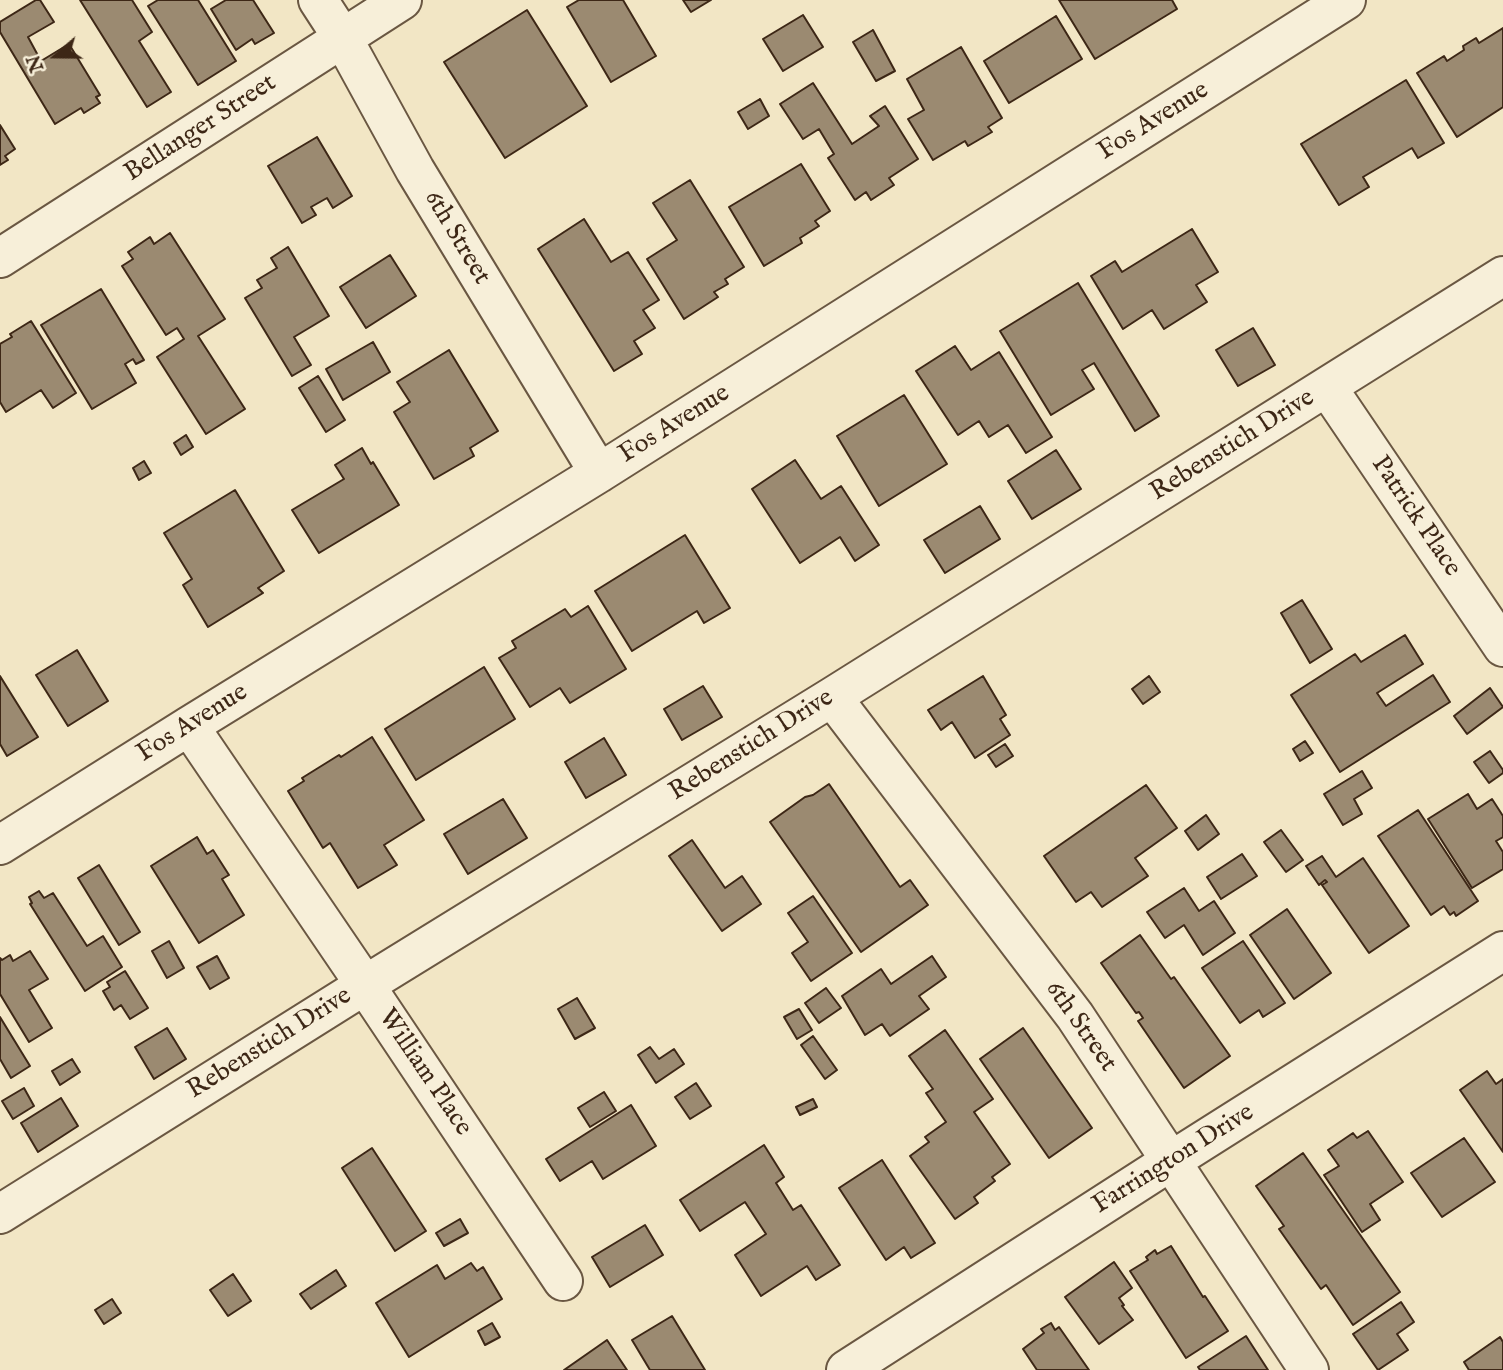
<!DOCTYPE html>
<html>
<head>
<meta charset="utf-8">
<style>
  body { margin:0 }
  #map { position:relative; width:1503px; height:1370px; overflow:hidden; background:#f2e6c5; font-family:"IM FELL English",serif }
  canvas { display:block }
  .north { position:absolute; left:21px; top:21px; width:70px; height:70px; -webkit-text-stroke:5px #f7efd9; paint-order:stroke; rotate:250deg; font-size:19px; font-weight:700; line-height:28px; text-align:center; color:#3d2716 }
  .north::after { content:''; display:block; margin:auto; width:24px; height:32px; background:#3d2716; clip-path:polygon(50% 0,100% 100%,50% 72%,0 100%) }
</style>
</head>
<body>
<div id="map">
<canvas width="1503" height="1370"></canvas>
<div class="north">N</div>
</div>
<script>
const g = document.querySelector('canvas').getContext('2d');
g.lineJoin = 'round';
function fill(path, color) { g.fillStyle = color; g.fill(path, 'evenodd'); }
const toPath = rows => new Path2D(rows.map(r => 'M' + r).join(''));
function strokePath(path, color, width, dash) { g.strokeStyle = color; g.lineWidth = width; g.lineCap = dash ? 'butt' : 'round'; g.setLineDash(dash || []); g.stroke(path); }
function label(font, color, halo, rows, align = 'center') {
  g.font = font + ' "IM FELL English",serif'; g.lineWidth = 5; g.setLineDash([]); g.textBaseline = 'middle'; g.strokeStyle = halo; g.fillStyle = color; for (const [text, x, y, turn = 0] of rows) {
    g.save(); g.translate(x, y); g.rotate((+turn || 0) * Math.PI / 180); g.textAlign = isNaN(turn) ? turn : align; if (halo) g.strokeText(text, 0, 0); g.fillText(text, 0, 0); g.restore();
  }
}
const building = toPath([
  [36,0,40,0,54,22,28,37,41,61,69,44,100,95,96,97,100,103,84,113,81,108,55,124,0,32,0,22,36,0],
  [80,0,132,0,152,32,139,41,171,92,147,107,80,0],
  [158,0,198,0,236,61,198,85,148,6,158,0],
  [226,0,253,0,274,33,255,44,252,39,236,50,211,9,226,0],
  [579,0,623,0,656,56,611,82,567,7,579,0],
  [683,0,711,0,691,12,683,0],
  [1059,0,1172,0,1177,9,1095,59,1059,0],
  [527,10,587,106,505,158,444,62,527,10],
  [803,15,823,47,783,71,763,39,803,15],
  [1056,16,1082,59,1009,103,984,61,1056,16],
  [1503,28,1503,107,1457,137,1417,73,1444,56,1447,61,1464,50,1463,46,1476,38,1479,43,1503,28],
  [873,30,895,71,876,81,853,42,873,30],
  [961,47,1002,118,988,127,992,132,968,146,965,141,933,160,908,119,924,110,907,79,961,47],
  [1406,80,1444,143,1418,158,1412,148,1363,177,1369,187,1339,205,1301,144,1406,80],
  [813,83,852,144,879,126,870,116,885,106,918,159,889,178,894,185,871,200,866,192,855,200,828,158,834,154,819,129,803,139,780,104,813,83],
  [760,99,769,116,748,129,738,112,760,99],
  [0,125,15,149,5,156,8,160,0,165,0,125],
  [317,137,352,196,333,208,327,198,311,207,316,215,302,223,268,166,317,137],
  [801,164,830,211,815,221,819,226,800,238,802,243,764,266,729,207,801,164],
  [690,180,744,267,725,279,728,284,714,292,718,297,684,319,647,259,677,240,653,203,690,180],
  [584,219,611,262,628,252,659,300,643,310,655,328,634,341,642,354,614,371,538,249,584,219],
  [1192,229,1218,272,1196,285,1207,302,1164,329,1152,310,1123,329,1091,276,1115,261,1122,272,1192,229],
  [170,233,225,319,198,336,245,409,206,434,157,357,184,339,177,328,166,335,122,266,133,259,128,252,150,237,154,244,170,233],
  [288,247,329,316,294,337,311,365,292,376,245,298,262,288,257,280,277,268,271,258,288,247],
  [390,255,416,296,366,328,340,287,390,255],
  [1078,283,1159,416,1135,431,1094,363,1082,370,1094,389,1051,415,1000,331,1078,283],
  [101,289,144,360,136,364,133,359,125,364,136,383,92,409,41,325,101,289],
  [31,321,76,393,53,408,41,390,6,412,0,402,0,344,12,337,10,334,31,321],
  [1253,328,1275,365,1238,386,1216,350,1253,328],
  [373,342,390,372,343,400,326,369,373,342],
  [955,346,971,370,999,352,1052,437,1026,453,1008,425,989,437,979,421,958,435,916,371,955,346],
  [449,350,498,431,470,448,474,456,434,479,394,412,410,402,397,382,449,350],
  [318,376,345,420,326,432,299,388,318,376],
  [904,395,947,464,879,506,837,436,904,395],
  [186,435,193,447,181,455,174,443,186,435],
  [362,448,371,464,373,462,399,505,319,553,292,510,344,479,335,465,362,448],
  [1056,450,1081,489,1032,519,1008,481,1056,450],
  [795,460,821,499,841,486,879,545,855,561,840,537,800,563,752,489,795,460],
  [144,461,151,473,139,480,133,468,144,461],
  [235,490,284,571,258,588,263,593,208,627,183,585,192,579,164,533,235,490],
  [980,506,1000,539,945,573,924,540,980,506],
  [685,535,730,608,704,623,697,611,632,651,595,591,685,535],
  [1302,600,1332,649,1310,663,1281,613,1302,600],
  [588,606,626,669,570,703,560,688,530,707,499,658,516,648,512,641,565,609,571,617,588,606],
  [1405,635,1423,664,1377,693,1386,706,1433,675,1450,702,1340,772,1291,695,1355,654,1361,662,1405,635],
  [77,650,108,701,68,726,36,675,77,650],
  [484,667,515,719,416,780,385,729,484,667],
  [0,676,38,737,7,756,0,744,0,676],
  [983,676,1006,715,1000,719,1010,735,975,758,952,722,941,730,928,710,983,676],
  [1149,676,1160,692,1143,704,1132,689,1149,676],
  [703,686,722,717,682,740,664,709,703,686],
  [1490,688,1503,707,1467,734,1454,716,1490,688],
  [372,737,424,820,384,845,397,865,358,888,330,843,323,848,288,791,304,781,302,778,339,755,341,757,372,737],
  [604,738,626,775,586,798,565,762,604,738],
  [1305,741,1313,753,1300,761,1293,749,1305,741],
  [1005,744,1013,756,996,767,988,755,1005,744],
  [1490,751,1503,770,1503,773,1489,783,1474,762,1490,751],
  [1362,771,1372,788,1354,799,1362,814,1343,825,1324,794,1362,771],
  [829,784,900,887,910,880,928,905,861,952,770,822,805,797,813,795,829,784],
  [1146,785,1177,828,1135,858,1148,876,1102,907,1091,892,1076,902,1044,856,1146,785],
  [1468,794,1477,809,1492,799,1503,816,1503,837,1496,841,1503,852,1503,869,1472,888,1428,819,1468,794],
  [503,799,527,838,468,874,444,834,503,799],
  [1418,810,1478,901,1456,916,1454,912,1450,915,1444,906,1431,915,1378,836,1418,810],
  [1206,815,1219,834,1198,850,1185,831,1206,815],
  [1281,830,1303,860,1286,872,1264,842,1281,830],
  [197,837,207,854,213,850,229,875,222,879,244,915,199,943,151,866,197,837],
  [692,840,725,888,742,876,761,904,722,931,669,856,692,840],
  [1242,854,1257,876,1221,899,1207,877,1242,854],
  [1322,856,1336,877,1363,858,1409,926,1369,953,1322,885,1327,882,1325,880,1319,885,1306,866,1322,856],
  [99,865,140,932,119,945,78,878,99,865],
  [1184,888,1199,911,1214,901,1235,933,1203,955,1184,925,1165,938,1147,912,1184,888],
  [39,891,44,898,53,893,87,946,103,936,122,967,85,991,30,904,32,903,29,897,39,891],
  [813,896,852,953,811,981,792,953,808,942,788,913,813,896],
  [1287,909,1331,973,1294,999,1250,935,1287,909],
  [1140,935,1171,979,1174,977,1230,1056,1184,1088,1138,1021,1143,1018,1139,1012,1136,1013,1101,963,1140,935],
  [169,941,184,968,167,978,152,951,169,941],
  [1243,941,1285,1003,1263,1017,1259,1010,1240,1023,1202,968,1243,941],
  [30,951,48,979,29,990,52,1028,29,1042,0,994,0,958,2,960,10,955,13,961,30,951],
  [217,956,229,978,210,989,197,967,217,956],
  [932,956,946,977,919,996,929,1009,890,1036,882,1024,865,1035,842,996,881,969,891,984,932,956],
  [125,971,148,1008,130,1019,121,1005,114,1010,103,991,110,987,107,982,125,971],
  [826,988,841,1008,819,1023,805,1003,826,988],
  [577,998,595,1028,575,1039,558,1009,577,998],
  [799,1009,812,1030,797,1039,784,1017,799,1009],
  [0,1017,30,1066,11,1078,0,1059,0,1017],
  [167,1028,186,1059,154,1079,135,1047,167,1028],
  [1023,1028,1092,1128,1049,1158,980,1059,1023,1028],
  [945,1030,993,1099,974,1112,1010,1164,992,1177,995,1181,974,1197,978,1203,955,1219,910,1156,929,1142,925,1137,946,1122,926,1093,933,1089,909,1056,945,1030],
  [813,1036,837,1070,825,1079,801,1045,813,1036],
  [650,1047,659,1059,674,1049,684,1064,656,1083,638,1055,650,1047],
  [72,1059,80,1072,60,1085,52,1071,72,1059],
  [1487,1071,1496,1084,1503,1079,1503,1152,1460,1090,1487,1071],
  [696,1083,711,1106,690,1119,675,1097,696,1083],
  [24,1088,34,1106,13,1119,2,1101,24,1088],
  [604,1092,616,1111,590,1127,578,1108,604,1092],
  [61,1098,78,1126,38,1152,21,1123,61,1098],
  [813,1099,817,1107,800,1115,796,1107,813,1099],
  [631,1105,656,1146,603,1179,592,1161,560,1181,546,1159,631,1105],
  [1368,1131,1403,1182,1370,1204,1380,1220,1362,1232,1324,1175,1339,1166,1328,1150,1353,1133,1357,1138,1368,1131],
  [1464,1138,1495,1182,1442,1217,1411,1173,1464,1138],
  [764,1145,784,1177,776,1183,793,1210,801,1205,840,1265,816,1280,807,1266,761,1296,735,1255,766,1234,745,1202,700,1231,680,1200,764,1145],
  [372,1148,426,1231,395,1251,342,1168,372,1148],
  [1303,1153,1400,1292,1353,1325,1326,1285,1321,1289,1279,1229,1284,1226,1256,1186,1303,1153],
  [882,1160,935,1243,911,1258,904,1247,886,1260,839,1188,882,1160],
  [460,1219,468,1233,444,1246,436,1233,460,1219],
  [645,1225,663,1255,610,1287,592,1257,645,1225],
  [1171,1246,1203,1297,1205,1296,1228,1331,1186,1358,1130,1271,1148,1260,1146,1257,1155,1250,1157,1254,1171,1246],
  [1114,1262,1132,1288,1119,1298,1124,1305,1122,1306,1133,1320,1099,1344,1065,1297,1114,1262],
  [471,1263,477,1271,483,1267,502,1299,409,1357,376,1303,437,1265,445,1279,471,1263],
  [336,1270,346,1286,311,1309,300,1294,336,1270],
  [233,1274,251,1301,228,1316,210,1290,233,1274],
  [112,1299,121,1313,104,1324,95,1310,112,1299],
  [1401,1302,1414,1322,1397,1334,1408,1350,1378,1370,1353,1334,1401,1302],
  [672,1316,705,1370,650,1370,632,1340,672,1316],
  [492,1323,500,1337,485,1345,478,1331,492,1323],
  [1051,1323,1055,1330,1059,1327,1089,1370,1037,1370,1023,1349,1044,1333,1041,1329,1051,1323],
  [1246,1336,1268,1370,1200,1370,1198,1367,1246,1336],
  [1500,1337,1503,1342,1503,1370,1469,1370,1464,1362,1500,1337],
  [607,1340,627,1370,564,1370,607,1340]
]);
fill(building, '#9b8a71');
strokePath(building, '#3d2716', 2);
const minor = toPath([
  [318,0,342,37,415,170,599,473],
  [0,258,402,0],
  [1327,387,1503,647],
  [832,697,1075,1016,1309,1370],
  [189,726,365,985,563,1281],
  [0,845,189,726,599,473,1346,0],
  [0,1214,365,985,832,697,1503,276],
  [846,1370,1171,1161,1503,951]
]);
strokePath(minor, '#6a5742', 42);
strokePath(minor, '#f7efd9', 38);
label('26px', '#3d2716', '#f7efd9', [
  ["Fos Avenue",1154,122,-32],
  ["Bellanger Street",201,129,-33],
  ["6th Street",456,238,59],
  ["Fos Avenue",675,425,-32],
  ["Rebenstich Drive",1233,446,-32],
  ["Patrick Place",1415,517,56],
  ["Fos Avenue",193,724,-32],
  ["Rebenstich Drive",752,746,-32],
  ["6th Street",1080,1027,55],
  ["Rebenstich Drive",270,1044,-32],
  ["William Place",424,1073,56],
  ["Farrington Drive",1174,1160,-32]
]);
</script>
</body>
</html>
